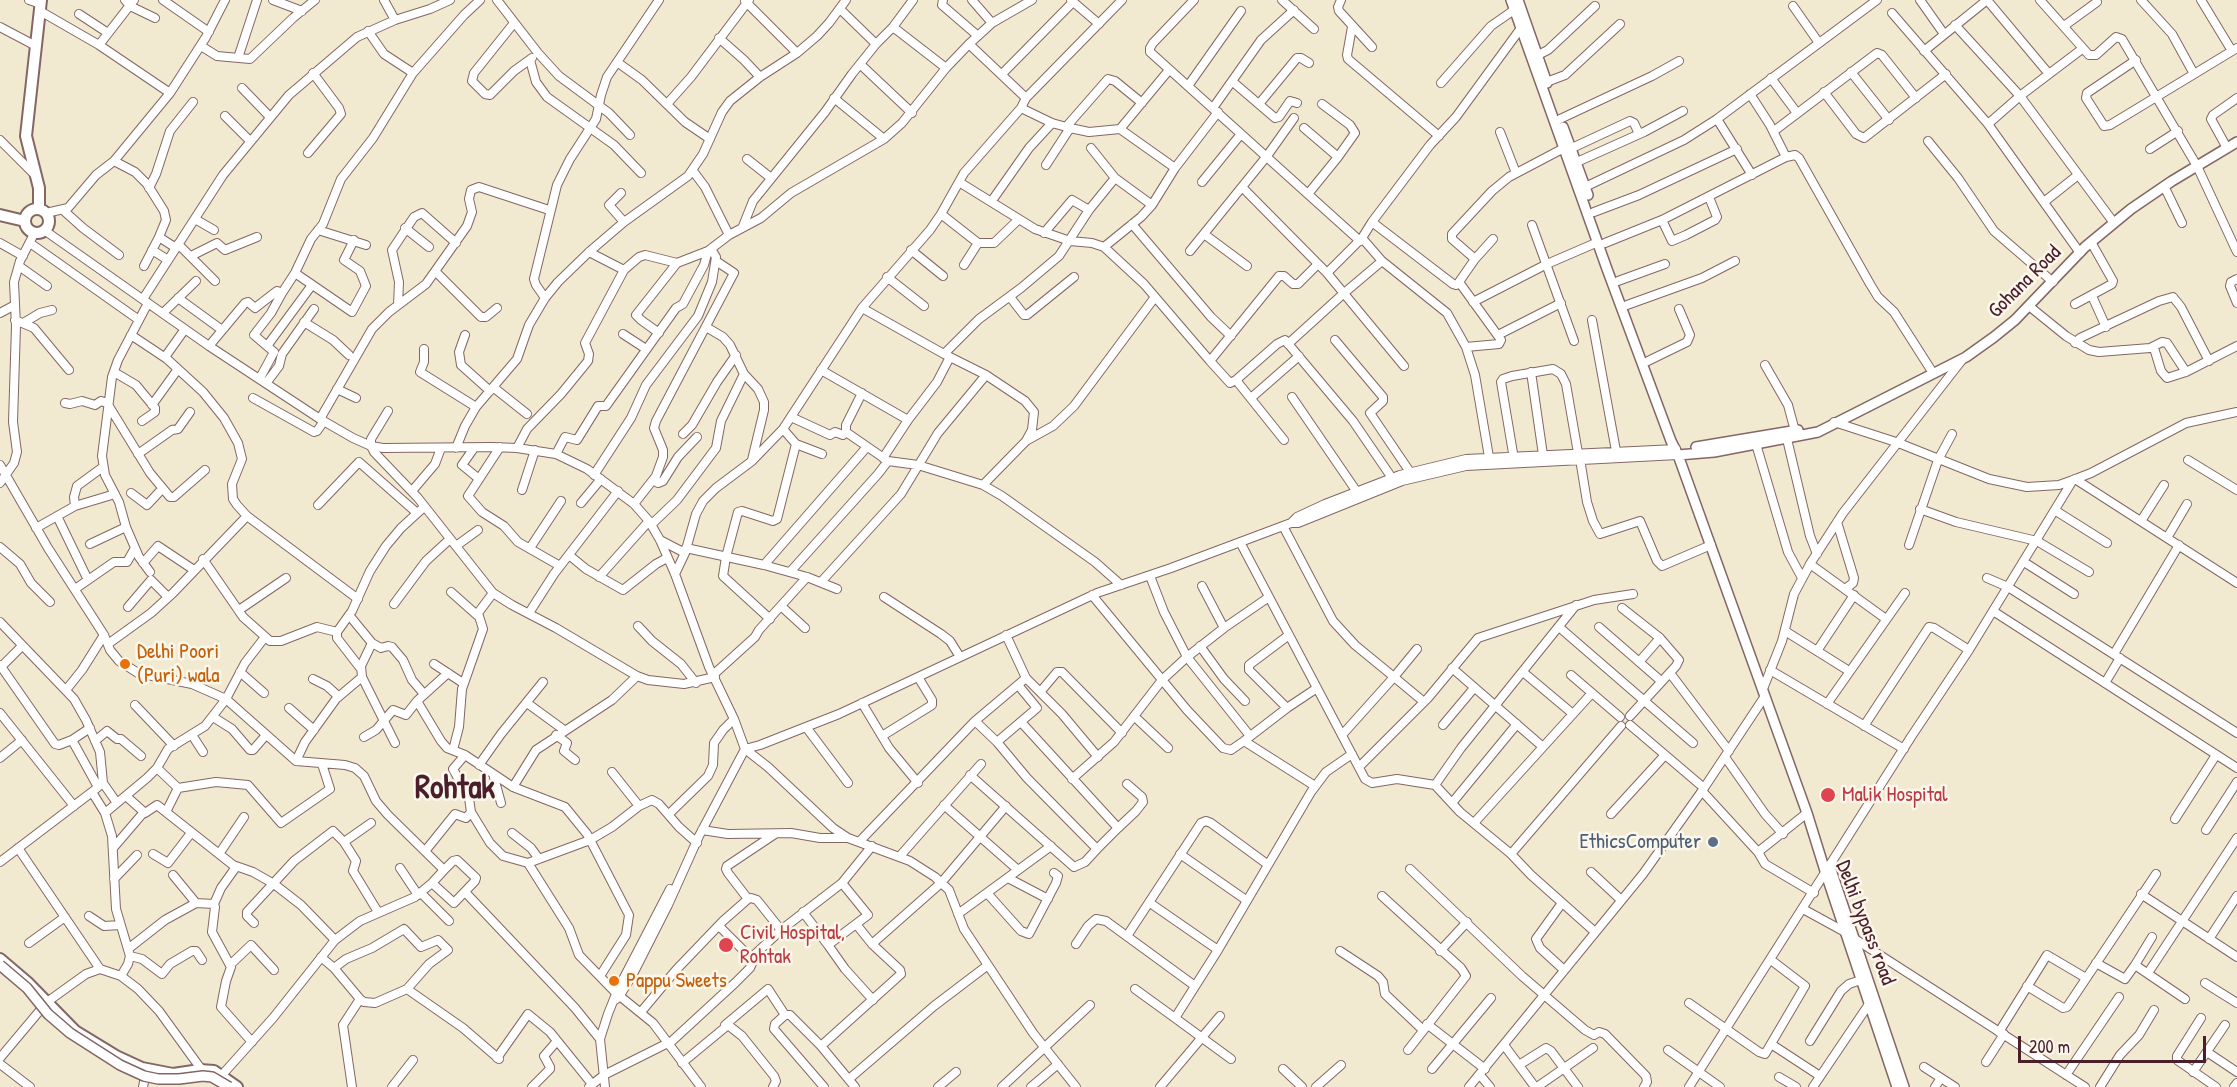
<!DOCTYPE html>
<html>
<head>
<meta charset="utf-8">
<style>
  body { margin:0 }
  #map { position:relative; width:2237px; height:1087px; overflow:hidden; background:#f1ead1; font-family:"Patrick Hand",sans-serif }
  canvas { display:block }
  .scale { position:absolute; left:2018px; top:1036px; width:188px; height:27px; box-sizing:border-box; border:3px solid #4a1f2b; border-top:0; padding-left:8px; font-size:18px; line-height:21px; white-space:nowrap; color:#4a1f2b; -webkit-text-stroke:4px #fbf7ec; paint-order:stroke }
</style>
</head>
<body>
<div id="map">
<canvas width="2237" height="1087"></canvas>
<div class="scale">200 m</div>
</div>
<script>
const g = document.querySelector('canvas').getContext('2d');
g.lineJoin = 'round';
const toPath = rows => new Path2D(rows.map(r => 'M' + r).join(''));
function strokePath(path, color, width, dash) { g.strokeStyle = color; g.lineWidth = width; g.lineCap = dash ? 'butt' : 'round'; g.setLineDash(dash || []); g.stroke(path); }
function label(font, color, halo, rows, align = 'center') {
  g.font = font + ' "Patrick Hand",sans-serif'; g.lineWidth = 5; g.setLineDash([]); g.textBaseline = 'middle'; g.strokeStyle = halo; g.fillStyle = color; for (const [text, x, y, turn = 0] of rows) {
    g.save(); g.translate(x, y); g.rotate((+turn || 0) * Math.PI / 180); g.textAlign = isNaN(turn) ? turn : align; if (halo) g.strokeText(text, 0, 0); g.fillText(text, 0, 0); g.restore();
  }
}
const minor = toPath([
  [29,0,41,4],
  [125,0,130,6,155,18],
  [163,0,209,32],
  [273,0,302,11],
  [384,0,395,20],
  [497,0,538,53,559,76,609,113,630,135],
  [943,0,942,5,978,36],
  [972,0,992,23],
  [1071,0,1099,24],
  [1194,0,1153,43,1150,48,1150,52,1360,241],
  [1282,0,1314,29],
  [1341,0,1338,7,1339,11,1372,47],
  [1920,0,1944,34],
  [1987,0,2049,74],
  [2040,0,2089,55,2096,55,2116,37,2122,39,2197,166,2237,252],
  [2141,0,2172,34,2194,74],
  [2201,0,2232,51],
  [745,1,797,53],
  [1793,6,1819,43],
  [840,9,876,44],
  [40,11,99,45,170,93],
  [1892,13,1988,124,2080,253],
  [79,14,108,33],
  [514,23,474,73,472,81,485,94,490,95,514,71,532,58],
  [1955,25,2020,96,2114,223],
  [2064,26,2097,2],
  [0,27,36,46],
  [893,27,946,68],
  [1352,27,1347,55,1348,59,1439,136],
  [368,31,384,54,413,73],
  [719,38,744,60,760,77],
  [969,44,1026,98],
  [99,45,134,0],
  [201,46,217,56,250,59,293,18,315,0],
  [1924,51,1987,0],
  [1538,55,1548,50,1595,6],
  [238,58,257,0],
  [530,60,536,82,547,97,614,145,641,173],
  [2136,60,2087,93,2086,98,2104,126,2110,125,2237,48],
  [617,62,642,80,685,122,710,139],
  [860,64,912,113],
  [1851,72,1889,120],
  [1002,74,1072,3],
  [1771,78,1797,113],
  [1233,82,1275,118,1279,117,1290,101,1297,103],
  [1441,83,1491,26,1514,10],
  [1541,84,1565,75,1620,24],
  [1188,86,1241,11],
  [242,88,270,117],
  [1824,92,1856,134,1864,138,1946,74],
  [1750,94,1770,125,1786,157],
  [834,98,884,139],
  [667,104,691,77,749,0],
  [1259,104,1297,58,1301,58,1309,63],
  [1021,108,1052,123,1070,128,1089,132,1120,129,1175,168],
  [1213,108,1261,40,1294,10],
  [225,116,250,141],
  [1560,119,1652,76,1679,61],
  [1717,119,1752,175],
  [1988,124,2020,96,2082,49],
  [1066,127,1108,79,1115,81,1142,103],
  [1304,128,1338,157],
  [1120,129,1169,70],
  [1774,131,1877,53,1882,55,1916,98],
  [1500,132,1516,173],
  [0,140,35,175],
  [1928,141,1958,178,1994,231,2053,282],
  [1091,148,1115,178,1152,205],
  [1572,148,1630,121,1634,123,1639,134],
  [2227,148,2211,119,2213,115,2237,98],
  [2150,149,2178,131],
  [308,153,341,114,339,108,313,73],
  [747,159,771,178],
  [114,161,135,172,147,184,164,211,166,220,159,237,176,248],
  [1577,162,1644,132,1683,111],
  [1046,165,1070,128],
  [693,171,705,187,729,235],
  [959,182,1035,229,1070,241,1092,243,1104,247,1144,284,1210,361],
  [1202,182,1241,134],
  [2164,186,2182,223],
  [1242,187,1327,273,1404,366],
  [1585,187,1684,140,1717,119,1877,0],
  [149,188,156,174,170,131,193,102],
  [621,193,609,205,624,222],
  [1308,194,1338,157,1355,133,1350,125,1322,104],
  [991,202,1029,148,1052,123],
  [2044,202,2078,175],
  [63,210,83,228,119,255],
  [1594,212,1639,195,1737,149],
  [46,213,68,208,96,175,114,161,170,93,206,37,225,0],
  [941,214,978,243],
  [195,219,214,230],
  [1662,220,1672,241,1686,235,1715,220,1717,217,1709,197],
  [1372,222,1453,284,1456,285,1459,282,1501,340,1499,344,1466,347],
  [1132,224,1211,317,1231,336],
  [1532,225,1574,341],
  [743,226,753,201,825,112,852,74,876,44,893,27,913,0],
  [405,228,429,247],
  [44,230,209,346,320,419,353,438,371,446,383,448,492,447,517,448,556,454,587,469,634,504,649,521,660,540,675,574,709,667,734,719,745,749,768,767,833,828,848,838,910,861,935,877,949,890,964,929,1033,1033,1076,1087],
  [318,230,366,245],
  [1044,233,1072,200,1089,210],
  [1204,234,1247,266],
  [1362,238,1372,222,1430,145,1456,117,1521,28],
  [0,243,23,256],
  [30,243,139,320],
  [1605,243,1662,220,1786,157,1795,155,1799,158,1870,284,1878,297,1894,312,1933,373],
  [178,244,215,281],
  [1104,247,1141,217,1152,205,1175,168,1218,112],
  [152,250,168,260],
  [911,250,943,276],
  [1190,251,1267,156,1294,118],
  [589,252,624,270],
  [191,256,217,243,225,250,257,237],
  [1475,259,1452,239,1452,234,1492,191,1509,177,1564,148],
  [964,265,978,243,994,243,1018,220],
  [19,266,47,286],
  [144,266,159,237],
  [436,272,481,317,486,317,497,308],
  [295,273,352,312,366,286,360,271,344,260,354,240],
  [1327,273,1362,238,1382,261,1447,313,1466,347,1475,375,1489,457],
  [887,277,924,306],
  [2237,279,2231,282,2230,286,2237,303],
  [1618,281,1665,264],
  [1459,282,1475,259,1493,239],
  [2092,296,2106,327],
  [1010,297,1024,315,1027,315,1074,277],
  [178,298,222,330],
  [545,298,536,285,534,279,557,185,570,159,596,119,601,95,607,77,659,0],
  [143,299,223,175,289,95,357,37,395,20,430,9,450,0],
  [1473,302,1547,264,1598,242],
  [148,303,118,360,112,377,102,456,105,475,119,502,126,527,139,557,150,572],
  [2075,304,2112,284,2113,281,2091,242],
  [398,305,399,282,392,250,414,217,422,213,456,243],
  [1627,305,1702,278,1735,261],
  [2029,306,2066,336,2089,350,2099,352,2150,348,2162,342,2167,343,2186,372],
  [862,308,944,354,986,375,1025,401,1034,412,1032,430,1026,441,983,485],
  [0,313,15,305],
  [163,313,196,281],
  [15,320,34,328,69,370],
  [1592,320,1616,451],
  [25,322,40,313,52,310],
  [304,322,333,340,349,355],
  [706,327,723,337,730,345,744,374,758,389,764,402,764,410,752,460],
  [659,333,641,320,636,315,677,263],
  [623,334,646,349],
  [131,335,167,359,203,392,224,418,238,443,242,459,232,484,233,499,237,505,247,516,358,599],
  [465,335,459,352,461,365,490,391],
  [1498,335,1561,303],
  [1335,340,1383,397,1383,401,1370,413,1410,472],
  [2075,343,2080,338,2159,301,2173,297,2181,307,2209,361],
  [1288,344,1343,294,1382,261],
  [209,346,245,303,248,302,255,308,277,291,282,293,295,273,311,239,323,224,341,179,373,138,413,73,464,15,480,0],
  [267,346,312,285],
  [2154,348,2161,371,2167,378,2186,372,2237,346],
  [424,349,424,362,420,372,476,407],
  [944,354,979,319,1021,288,1059,256,1089,210,1115,178],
  [165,357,185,329],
  [1648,361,1687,342,1690,335,1679,309],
  [1765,365,1788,405,1795,431],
  [821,370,908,420,883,458],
  [114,372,136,385,155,408,155,412,142,421],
  [1531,372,1543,455],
  [260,378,274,352,254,335,271,313,282,293],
  [1236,380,1277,344,1285,340,1353,421,1392,478],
  [267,382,279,366,282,354,314,309],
  [493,387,527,414],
  [337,389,356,398],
  [1292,397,1357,492],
  [253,398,314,432,317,431,324,421],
  [1251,398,1299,356],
  [65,403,70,404,82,401,95,405,101,401,107,403,150,473,170,497,174,497,205,470],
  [152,405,178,369],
  [388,411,371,439,371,446,374,452,418,498,493,593,512,605,556,628,637,676,648,680,684,684,715,677],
  [791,417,830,435,835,432,843,435,846,432,888,461,918,465,983,485,1002,496,1095,562,1121,585],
  [320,419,372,329,389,312,426,284,467,226,472,212,469,199,471,190,479,187,549,210],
  [908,420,937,382,950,357],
  [1834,422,1896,442,1989,479,2027,487,2059,485,2073,480,2091,473,2186,423,2237,412],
  [783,429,796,444,822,454],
  [846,432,846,425,862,393],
  [683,434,692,425,717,382,736,355],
  [1787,439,1810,536,1817,554],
  [1284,440,1236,380,1230,383,1210,361,1279,276,1284,276,1293,284,1298,284,1318,264],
  [1026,441,1053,426,1074,406,1155,297],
  [1756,444,1788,552,1802,578],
  [500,447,468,496,482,512,504,526,518,542,560,566],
  [456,448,465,426,476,407,517,359,529,325,545,298,558,282,589,252,624,222,688,176,703,154,722,112,730,101,760,77,797,53,817,36,829,23,846,0],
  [474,448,462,465,479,479],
  [517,448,527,429,561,394,588,361,589,354,585,343,624,270,639,257,645,255,677,263,708,251,729,235,761,218,791,193,884,139,902,123,946,68,969,44,992,23,1032,0],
  [138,454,172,430,178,429,190,412],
  [556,454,565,437,577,440,598,406,606,406,676,308,683,304,704,265,708,251],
  [1514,459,1501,382,1503,379,1512,376,1553,369,1561,374,1566,384,1578,453],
  [1580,459,1587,502,1593,521,1600,534,1640,521,1657,561,1662,566,1711,545],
  [2188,460,2237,490],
  [0,465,48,548,104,635,110,650,119,661,138,673,192,684,226,699,296,761,345,765,355,768,364,776,376,801,388,815,444,870,432,883,454,903,475,881,476,878,457,860,453,861,444,870],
  [594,475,631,418,646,385,698,316,712,282,716,257,711,249],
  [2075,479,2237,583],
  [653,480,658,483,663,481,678,457,697,437],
  [0,483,14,463,17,452,13,422,16,326,14,282,20,261,35,232],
  [522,490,535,450],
  [412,491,435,464,441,448],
  [131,493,147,505,162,489],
  [581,503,601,479],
  [634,504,656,476,663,457,663,450,654,428,656,421,734,273,716,261],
  [318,505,359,462,417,513],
  [75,506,115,494],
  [1920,509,1956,522,2037,541,2089,572],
  [2056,511,2107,543],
  [57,516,88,580],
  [2141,521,2164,485],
  [1837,522,1854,578,1853,583,1845,589],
  [1291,523,1297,517,1325,504,1400,475,1466,459,1676,449],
  [652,524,677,500,716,448,721,421,744,374],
  [1283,526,1333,621,1355,645,1394,677,1342,735],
  [36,528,75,506,74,497,77,486,103,467],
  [2167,538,2187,504],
  [660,540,685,553],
  [1240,542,1365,779,1372,783,1397,779,1435,785],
  [90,544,126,527],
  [1909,545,1938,460,1952,434],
  [456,546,478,530],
  [0,547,20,564,31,583,50,602],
  [530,548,561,501],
  [686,548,764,565,807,577,837,589],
  [569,555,586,569,623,590,656,564,667,558],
  [203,559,243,617,270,641,281,641,317,627,337,632],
  [2024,562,2074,594],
  [143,563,158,546,194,570],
  [1810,564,1886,619],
  [764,565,866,448],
  [790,572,878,474,888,461],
  [675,574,685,553,696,514,703,501,716,488,752,461,783,429,862,308,930,230,941,214,964,173,1021,108,1026,98,1122,0],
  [1150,576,1164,612,1187,657,1250,736],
  [599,577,649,521],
  [1987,578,2008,587,2237,733],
  [821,582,901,494,938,433,986,375],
  [1202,586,1224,628],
  [75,589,114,562,127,562,135,548],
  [451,592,478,616],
  [1092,595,1187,710,1223,748,1231,750,1244,741],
  [884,597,941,634,950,641,960,657],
  [394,604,426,561,450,539],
  [1576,605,1461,748,1435,785,1460,812,1511,854,1531,875,1595,932],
  [781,606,805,628],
  [128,607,151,580,168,597],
  [1622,608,1660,638,1679,660,1676,666,1630,716],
  [239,610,286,578],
  [1993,611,2237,768],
  [529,613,554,574,618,491],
  [770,619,723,576,726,557,738,512,742,511,773,521,777,519,796,444],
  [0,622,74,699,86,720,100,752,103,783,92,792,105,813,112,836,116,909,130,956,128,964,121,976],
  [638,626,652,641,681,664,696,683],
  [1559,627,1693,743],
  [1599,627,1661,681],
  [1785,631,1849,671],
  [1006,635,1026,678,1062,714,1098,757],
  [1289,635,1249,665,1249,670,1287,708,1317,688],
  [372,643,381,648,388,646,392,647,403,660,412,680,424,694],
  [108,644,151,613,173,593,247,516],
  [1200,646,1224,679,1245,701],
  [1417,649,1394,677,1424,702],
  [1817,651,1854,595],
  [2114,654,2179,545],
  [1639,662,1660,638],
  [434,664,463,683],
  [0,665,55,744,59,745,72,740,90,728],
  [1,667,22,646],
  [1452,668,1543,747],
  [361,669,337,638,337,632,352,611,370,571,386,546,401,528,424,507],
  [1770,670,1904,749],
  [240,672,264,693],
  [1523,672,1573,714],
  [1670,673,1729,751],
  [713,675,755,637,759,630,807,577],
  [1571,675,1620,717],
  [362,677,395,743],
  [313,679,327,686,338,696],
  [2105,683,2120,658],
  [1763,689,1782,641,1794,594,1810,564,1843,513,1962,360],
  [66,690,82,670,104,635],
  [1041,691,1057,672,1062,672,1122,733],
  [417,701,441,741,447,748,465,755,513,787,565,807,587,834,629,915,626,935,600,976],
  [527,703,564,730],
  [862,703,889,748,918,783],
  [1827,704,1905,593],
  [135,705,174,746],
  [289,708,314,730],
  [1287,708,1244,741,1315,786],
  [0,713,74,806],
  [1134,716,1168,748],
  [213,717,232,729,250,750,253,750,266,735],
  [975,721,997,742,1027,778,1097,849,1118,828,1021,722],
  [1443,725,1474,688],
  [1630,725,1704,788],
  [1864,726,1929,627,1934,628,1969,650],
  [806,727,848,783],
  [192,735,203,752],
  [556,735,567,743,564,751,575,760],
  [882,736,932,705,932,700,918,677],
  [364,737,376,730,393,710,406,715,417,701,448,673],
  [72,740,98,787],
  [95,741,107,731,117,739,121,739,141,756],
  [997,742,1037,708,1018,685],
  [453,750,459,727,462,689,483,629,478,613,493,593],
  [465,755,453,769,469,798,471,812,490,843,503,856,528,863,569,928,579,955,616,993,653,1023,701,1087],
  [1725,757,1765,814,1783,834],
  [0,758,22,740],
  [296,761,305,742,336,699,362,677,361,666,372,643,349,615],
  [479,765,501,734,543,682],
  [1359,767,1428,698,1478,638,1594,600,1633,594],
  [157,768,178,788,216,782,248,785,281,823,330,789,322,764],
  [612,772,639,806],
  [493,774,501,803],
  [970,775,1074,867,1085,862,1097,849],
  [1072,779,1114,742,1162,680,1187,657,1224,628,1269,597],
  [103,783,117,803],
  [513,787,536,750,612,700,637,676],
  [1702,791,1758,852,1765,864,1814,893],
  [126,796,145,813,157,805,233,865,253,872,274,884,301,905,335,940],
  [1452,803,1517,724],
  [944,805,1018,870],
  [166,812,178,788],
  [105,813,147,778,157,768,168,749,205,726,226,699,245,663,265,637],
  [669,814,708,776,713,765,714,743,723,730,734,719],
  [1611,814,1665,755],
  [2175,819,2216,755],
  [1474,823,1592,693],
  [1118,828,1136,811,1143,802,1142,797,1127,784],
  [702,830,728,834,791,833,820,838,847,838],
  [2206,830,2237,782],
  [512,833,531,848,539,859],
  [860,841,975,721,1026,678],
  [344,842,371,823],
  [114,847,144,812],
  [18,848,100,969],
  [426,850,455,814,466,818,471,812],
  [1758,852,1807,813],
  [153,854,168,863,191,833],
  [219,854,244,817],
  [1180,854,1246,900],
  [1511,854,1621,726],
  [900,856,981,764],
  [0,862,92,792],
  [528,863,590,840,612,827,639,806,652,800,659,804,679,827,697,843],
  [236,867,221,888,214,904,215,907,212,932,231,967,226,981,221,1007,252,1042],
  [400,868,418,895],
  [1410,869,1522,976,1585,1030,1594,1035,1599,1032,1605,1034,1646,1076,1647,1082,1644,1087],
  [1591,872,1621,900],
  [173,875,196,903],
  [1008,878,1048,899],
  [114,879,137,855],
  [842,883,868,915,828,945,845,969,873,1000],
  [465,892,575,1008,600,1039],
  [421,893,449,921],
  [987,893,1021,931,1029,934,1056,883,1058,876,1054,873],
  [2141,894,2237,957],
  [1382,896,1461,968,1466,976,1408,1050],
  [748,899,728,873,726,869,727,866,775,834],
  [1150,903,1218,950],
  [1562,903,1536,939,1540,948,1564,970],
  [1803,909,1845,932],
  [803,912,828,945],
  [958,914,1051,846],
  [89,916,104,926,120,925],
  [254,923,247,916,247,912,294,861,333,831,344,842,356,861,353,871,378,912],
  [719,926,751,958],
  [1127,936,1201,823,1206,821,1211,823,1267,864],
  [1855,939,2085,1087],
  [2209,939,2237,896],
  [29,943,65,917],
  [872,944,941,883,1006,806],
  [1076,944,1088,926,1096,919,1106,921,1195,986],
  [128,949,165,920,196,903,214,904],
  [1340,951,1378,976,1383,982,1385,994,1423,1030],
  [1440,951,1467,922],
  [130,956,142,959,162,974,170,964,192,951,196,951,202,960],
  [321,957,334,968,360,999,364,1002,375,1003,407,989,429,964,448,950,438,940,421,947,404,929,372,948,346,959,334,968],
  [2096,963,2125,979,2135,965,2185,999],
  [230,965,251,945,274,970],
  [2135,965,2152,937],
  [2148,973,2237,838],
  [2205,983,2237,1003],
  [2027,986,2063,1008,2067,1007,2156,874],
  [407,989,463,1028,499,1059],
  [1135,989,1175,1018],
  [615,1000,619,997,633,974,668,905,699,836,745,749,760,745,839,714,1097,593,1171,568,1291,523,1298,523,1402,481,1466,466,1678,455],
  [1689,1003,1759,1052,1765,1054,1805,986,1771,960],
  [641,1012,676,970,723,921,748,899,751,898,757,900,781,930],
  [785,1015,775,1024,774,1029,824,1087],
  [2201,1018,2177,1056,2177,1060,2216,1087],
  [1427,1024,1485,1069],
  [725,1025,768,989,785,1015,790,1015,821,1046,855,1087],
  [1999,1032,2047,955,2086,978],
  [1810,1041,1841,991,1849,984,1861,980],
  [1771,1044,1820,1076],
  [1504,1045,1535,1087],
  [821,1046,901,974,900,970,872,944,856,924],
  [1668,1050,1720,1087],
  [2207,1052,2237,1072],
  [0,1058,47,1002,86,974,100,969,121,976,138,989,159,1011,204,1073],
  [497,1058,528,1014,550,1032,592,1084],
  [1231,1059,1175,1018,1218,950,1311,792,1326,772,1352,754],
  [1986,1062,2004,1034],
  [682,1063,728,1025,742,1036,774,1076,776,1081,773,1087],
  [0,1064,30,1087],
  [1519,1065,1546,1048,1551,1051,1578,1087],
  [1924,1067,1955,1087],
  [1283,1069,1302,1087],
  [1432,1069,1491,998],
  [2193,1072,2225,1025],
  [222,1075,273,1018,335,940,360,921,415,897,432,883],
  [1480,1075,1490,1087],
  [2066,1075,2119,997],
  [1779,1077,1796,1087],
  [849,1079,934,1006,988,965],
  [143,1087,145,1076],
  [352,1087,343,1025,360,999],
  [392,1087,413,1060],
  [532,1087,550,1069,550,1067,544,1056,557,1041],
  [589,1087,604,1075,672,1041,735,983,750,968,753,961,751,958,781,930,842,883,872,846],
  [605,1087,600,1039,608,1014,618,989,670,889],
  [938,1087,956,1072],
  [1002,1087,1090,1005],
  [1031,1087,1058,1064],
  [1160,1087,1220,1016],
  [1316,1087,1341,1065],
  [1469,1087,1643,874,1702,791,1765,696],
  [1537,1087,1593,1048],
  [1689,1087,1911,737,1969,650,2073,480],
  [1813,1087,1869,1004],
  [1935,1087,1941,1078],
  [2100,1087,2120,1055,2139,1035,2154,1010],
  [2234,1087,2237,1083]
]);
const major = toPath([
  [1511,0,1607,269,1671,441,1678,455,1807,813,1826,874,1897,1087],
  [1518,0,1547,83],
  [1563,127,1588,195],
  [1696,447,1798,430],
  [1678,455,1714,452,1818,432,1966,357,1994,337,2015,320,2085,247,2131,209,2172,181,2237,142],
  [1831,870,1904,1087]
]);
const highway = toPath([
  [39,209,39,188,26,136,41,0],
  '25 221a12 12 0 1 1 24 0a12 12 0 1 1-24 0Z',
  [0,215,25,221],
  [0,959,27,982,75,1031,116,1056,142,1068,173,1074,200,1070,214,1071,237,1087]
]);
strokePath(minor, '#846665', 10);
strokePath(major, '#846665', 12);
strokePath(highway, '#846665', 14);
strokePath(minor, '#fff', 8);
strokePath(major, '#fff', 9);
strokePath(highway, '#fff', 10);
const majorBridge = toPath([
  [0,965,27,988,48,1014,70,1033,120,1065,144,1076,158,1079,179,1079,203,1076,212,1077,229,1087]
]);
strokePath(majorBridge, '#846665', 12, []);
strokePath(majorBridge, '#fff', 9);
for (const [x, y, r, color] of [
  [125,664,6,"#e8710a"],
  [1828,795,8,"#e0444e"],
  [1713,842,6,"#5c6f8a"],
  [726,945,8,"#e0444e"],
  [614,981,6,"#e8710a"]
]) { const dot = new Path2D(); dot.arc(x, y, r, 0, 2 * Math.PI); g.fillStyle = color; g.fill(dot); strokePath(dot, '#fbf7ec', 2); }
label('21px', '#4a1f2b', '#fbf7ec', [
  ["Gohana Road",2025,282,-45],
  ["Delhi bypass road",1865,923,69]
]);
label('21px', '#c56008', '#fbf7ec', [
  ["Delhi Poori",137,652],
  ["(Puri) wala",137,676],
  ["Pappu Sweets",626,981]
], 'left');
label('21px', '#be3a42', '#fbf7ec', [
  ["Malik Hospital",1842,795],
  ["Civil Hospital,",740,933],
  ["Rohtak",740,957]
], 'left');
label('21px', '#4e5e75', '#fbf7ec', [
  ["EthicsComputer",1701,842]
], 'right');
label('bold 33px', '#4a1f2b', '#fbf7ec', [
  ["Rohtak",455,789]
]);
</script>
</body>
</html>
